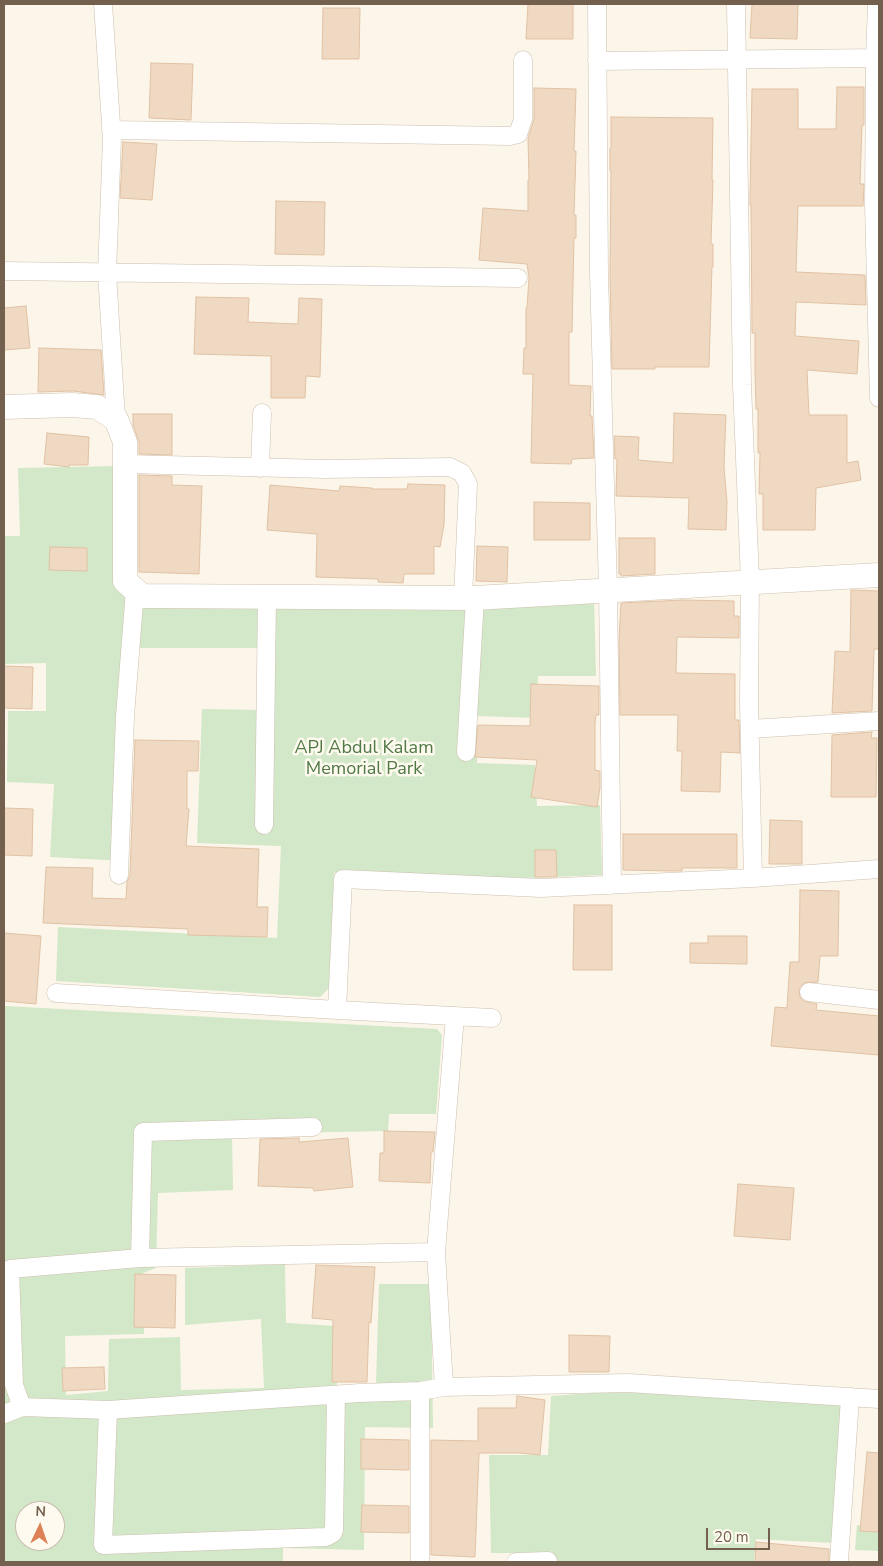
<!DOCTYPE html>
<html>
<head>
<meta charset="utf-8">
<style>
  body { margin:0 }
  #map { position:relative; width:883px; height:1566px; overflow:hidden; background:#fbf6e9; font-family:"Nunito Sans",sans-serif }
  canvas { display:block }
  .frame { position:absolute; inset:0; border:5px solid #74604e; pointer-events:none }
  .north { position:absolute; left:15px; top:1501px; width:50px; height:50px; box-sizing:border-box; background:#fefaef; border:1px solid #c7bcaf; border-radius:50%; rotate:3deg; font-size:14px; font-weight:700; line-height:20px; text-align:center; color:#74604e }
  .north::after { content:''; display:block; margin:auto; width:18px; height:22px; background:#dd8256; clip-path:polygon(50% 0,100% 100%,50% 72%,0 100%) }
  .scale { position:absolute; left:706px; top:1528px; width:64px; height:22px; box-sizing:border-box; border:2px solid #74604e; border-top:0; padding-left:6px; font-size:15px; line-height:18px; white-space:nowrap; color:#74604e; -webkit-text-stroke:4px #fefaef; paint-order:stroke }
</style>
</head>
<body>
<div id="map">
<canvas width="883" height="1566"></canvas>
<div class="frame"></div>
<div class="north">N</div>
<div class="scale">20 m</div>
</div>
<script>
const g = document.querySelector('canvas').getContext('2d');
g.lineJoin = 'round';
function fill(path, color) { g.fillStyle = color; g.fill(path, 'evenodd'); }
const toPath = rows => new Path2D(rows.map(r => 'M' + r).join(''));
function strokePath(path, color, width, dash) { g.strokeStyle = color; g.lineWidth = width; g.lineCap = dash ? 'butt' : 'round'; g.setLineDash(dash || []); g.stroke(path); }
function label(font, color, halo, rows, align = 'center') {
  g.font = font + ' "Nunito Sans",sans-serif'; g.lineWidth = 5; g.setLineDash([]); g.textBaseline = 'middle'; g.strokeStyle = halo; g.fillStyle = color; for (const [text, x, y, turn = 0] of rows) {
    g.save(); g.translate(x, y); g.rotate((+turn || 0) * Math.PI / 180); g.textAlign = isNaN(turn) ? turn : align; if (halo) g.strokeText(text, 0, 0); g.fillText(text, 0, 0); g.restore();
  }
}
fill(toPath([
  [118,466,135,603,594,598,596,676,538,676,537,718,477,716,477,763,535,765,537,806,600,805,602,875,525,878,334,873,329,988,320,997,56,981,58,927,277,938,281,846,197,843,202,709,262,710,262,648,133,648,125,861,50,857,54,784,7,782,8,711,46,711,46,663,4,664,4,536,20,536,18,468],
  [4,1006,437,1029,442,1035,436,1114,389,1114,388,1131,232,1134,233,1190,158,1193,156,1268,143,1273,144,1334,65,1336,66,1395,108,1391,109,1339,180,1337,181,1390,264,1388,261,1319,185,1325,185,1268,285,1264,286,1323,336,1326,337,1386,376,1385,379,1284,431,1284,433,1428,365,1427,364,1550,283,1548,283,1562,4,1562],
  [25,1511,55,1511,55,1541,25,1541],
  [633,1390,845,1402,834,1543,756,1539,754,1562,542,1562,542,1553,491,1553,489,1455,548,1455,551,1396],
  [857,1525,879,1526,879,1551,855,1550]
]), '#d2e8c8');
const building = toPath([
  [528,4,573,4,573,39,526,39,528,4],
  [752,4,798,4,797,39,750,38,752,4],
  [323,8,360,8,359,59,322,59,323,8],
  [151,63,193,64,191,120,149,118,151,63],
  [837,87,864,87,864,125,862,125,860,184,864,184,863,206,798,206,796,272,865,275,866,305,796,302,795,336,859,341,857,374,807,370,809,415,847,415,847,463,858,461,861,480,816,488,815,530,763,530,763,494,759,494,760,453,758,453,758,409,756,409,755,371,755,333,752,333,751,205,750,205,750,200,752,89,798,89,798,129,836,129,837,87],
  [534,88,576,89,574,151,576,151,574,215,576,215,576,238,574,238,572,332,569,332,569,385,591,386,590,416,592,416,594,458,572,459,571,464,531,463,533,374,523,374,524,348,526,348,526,308,527,308,529,278,527,264,479,260,483,208,528,211,528,180,529,180,528,138,534,119,534,88],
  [611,117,713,118,712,180,713,180,711,244,713,244,713,267,712,267,709,367,655,367,655,369,612,369,610,274,611,171,610,171,610,148,611,148,611,117],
  [123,142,157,144,152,200,120,198,123,142],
  [276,201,325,202,324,255,275,254,276,201],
  [196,297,249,298,248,322,298,324,299,298,322,299,320,377,306,376,305,398,271,398,271,356,194,354,196,297],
  [26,306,30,348,4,350,4,308,26,306],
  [39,348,101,350,104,395,73,391,38,392,39,348],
  [674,413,726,415,724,467,727,502,726,530,688,529,689,498,616,496,617,459,615,459,614,436,639,437,638,460,673,463,674,413],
  [133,414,172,414,172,455,139,454,139,442,133,425,133,414],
  [47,433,89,437,88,465,69,465,69,467,44,464,47,433],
  [139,475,172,476,172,485,202,486,199,574,139,572,139,475],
  [408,484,445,485,444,525,440,547,434,546,434,574,404,574,403,583,378,582,378,579,316,577,317,534,267,530,270,485,339,491,340,486,372,488,372,489,407,489,408,484],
  [534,502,590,503,590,540,534,540,534,502],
  [619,538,655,538,655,574,621,576,621,574,619,574,619,538],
  [477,546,508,547,507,582,476,581,477,546],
  [50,547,87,548,87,571,49,570,50,547],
  [851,590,879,591,879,649,874,649,872,711,832,713,835,651,850,652,851,590],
  [682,600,734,601,734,616,739,616,739,638,677,637,676,673,735,674,735,720,739,720,740,753,721,752,720,792,681,791,682,751,677,751,678,715,620,715,619,640,621,603,682,600],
  [4,666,33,667,32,709,4,708,4,666],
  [531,684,599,686,599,715,596,715,595,723,595,770,600,771,600,788,597,807,531,797,537,760,475,757,478,725,530,726,531,684],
  [872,732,871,738,877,738,876,797,831,797,832,735,872,732],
  [135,740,199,741,198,771,187,771,187,809,189,809,186,846,259,849,257,907,268,907,267,937,188,935,188,929,43,923,46,867,93,868,92,898,126,899,127,882,130,875,135,740],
  [4,808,33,809,32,856,4,855,4,808],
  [770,820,802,821,802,864,769,864,770,820],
  [623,834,737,834,737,868,682,868,682,871,671,871,623,870,623,834],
  [535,850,556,850,557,877,535,877,535,850],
  [800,890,839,891,838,956,820,956,818,982,804,983,799,990,800,997,803,1001,817,1004,816,1010,879,1016,879,1055,771,1046,775,1007,787,1008,790,962,799,962,800,890],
  [574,905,612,905,612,970,573,970,574,905],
  [4,933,41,936,36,1004,4,1001,4,933],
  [708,936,747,936,747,964,690,963,690,943,708,943,708,936],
  [384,1131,435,1132,433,1152,431,1152,430,1183,379,1181,380,1153,384,1153,384,1131],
  [299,1138,299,1142,348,1138,353,1187,314,1191,313,1188,258,1186,260,1139,299,1138],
  [738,1184,794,1188,790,1240,734,1236,738,1184],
  [316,1265,375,1267,371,1323,369,1322,367,1382,332,1382,333,1320,312,1318,316,1265],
  [135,1274,176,1275,175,1328,134,1327,135,1274],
  [569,1335,610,1336,609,1372,569,1372,569,1335],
  [104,1367,105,1389,63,1391,62,1368,104,1367],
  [517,1396,545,1400,540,1455,519,1453,479,1453,475,1557,431,1555,431,1440,478,1441,478,1408,516,1408,517,1396],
  [361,1439,409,1440,409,1470,361,1469,361,1439],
  [867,1452,879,1453,879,1532,860,1531,867,1452],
  [362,1505,409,1506,409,1533,361,1532,362,1505],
  [756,1542,829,1549,829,1562,755,1562,756,1542]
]);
fill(building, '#efd9c2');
strokePath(building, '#e1c1a4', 1);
const street = toPath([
  [103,4,112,139,107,273,116,419],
  [597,4,599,274,608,590,612,885],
  [736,4,742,385,750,581,749,702,753,878],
  [877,4,875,58,874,204,879,398],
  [597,61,879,58],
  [111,130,510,136,518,134,523,119,523,60],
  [4,271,518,278],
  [125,464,326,469,450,467,462,473,468,484,463,598],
  [260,468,262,413],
  [751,729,879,721],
  [466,752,475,598],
  [264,825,267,597],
  [119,875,125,716,135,590],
  [809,992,879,1000],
  [56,993,337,1010],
  [492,1018,337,1010,343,879,541,888,753,878,879,869],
  [436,1252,455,1016],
  [140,1258,143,1132,313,1127],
  [444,1387,436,1252,140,1258,10,1269,14,1385,22,1407,108,1410,360,1393,420,1391,444,1387,628,1383,879,1399],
  [420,1391,420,1562],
  [108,1410,103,1545,326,1537,333,1533,334,1530,336,1395],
  [4,1414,22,1407],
  [839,1561,850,1398,852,1397],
  [516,1562,548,1561]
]);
const secondary = toPath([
  [4,407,72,405,97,407,116,419,125,442,125,581,142,596,475,598,879,575]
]);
strokePath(street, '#cdbfaf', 19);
strokePath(secondary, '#cfc0ad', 25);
strokePath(street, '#fff', 18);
strokePath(secondary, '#fff', 24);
label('18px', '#507946', '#fefaef', [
  ["APJ Abdul Kalam",364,749],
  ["Memorial Park",364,770]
]);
</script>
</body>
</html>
